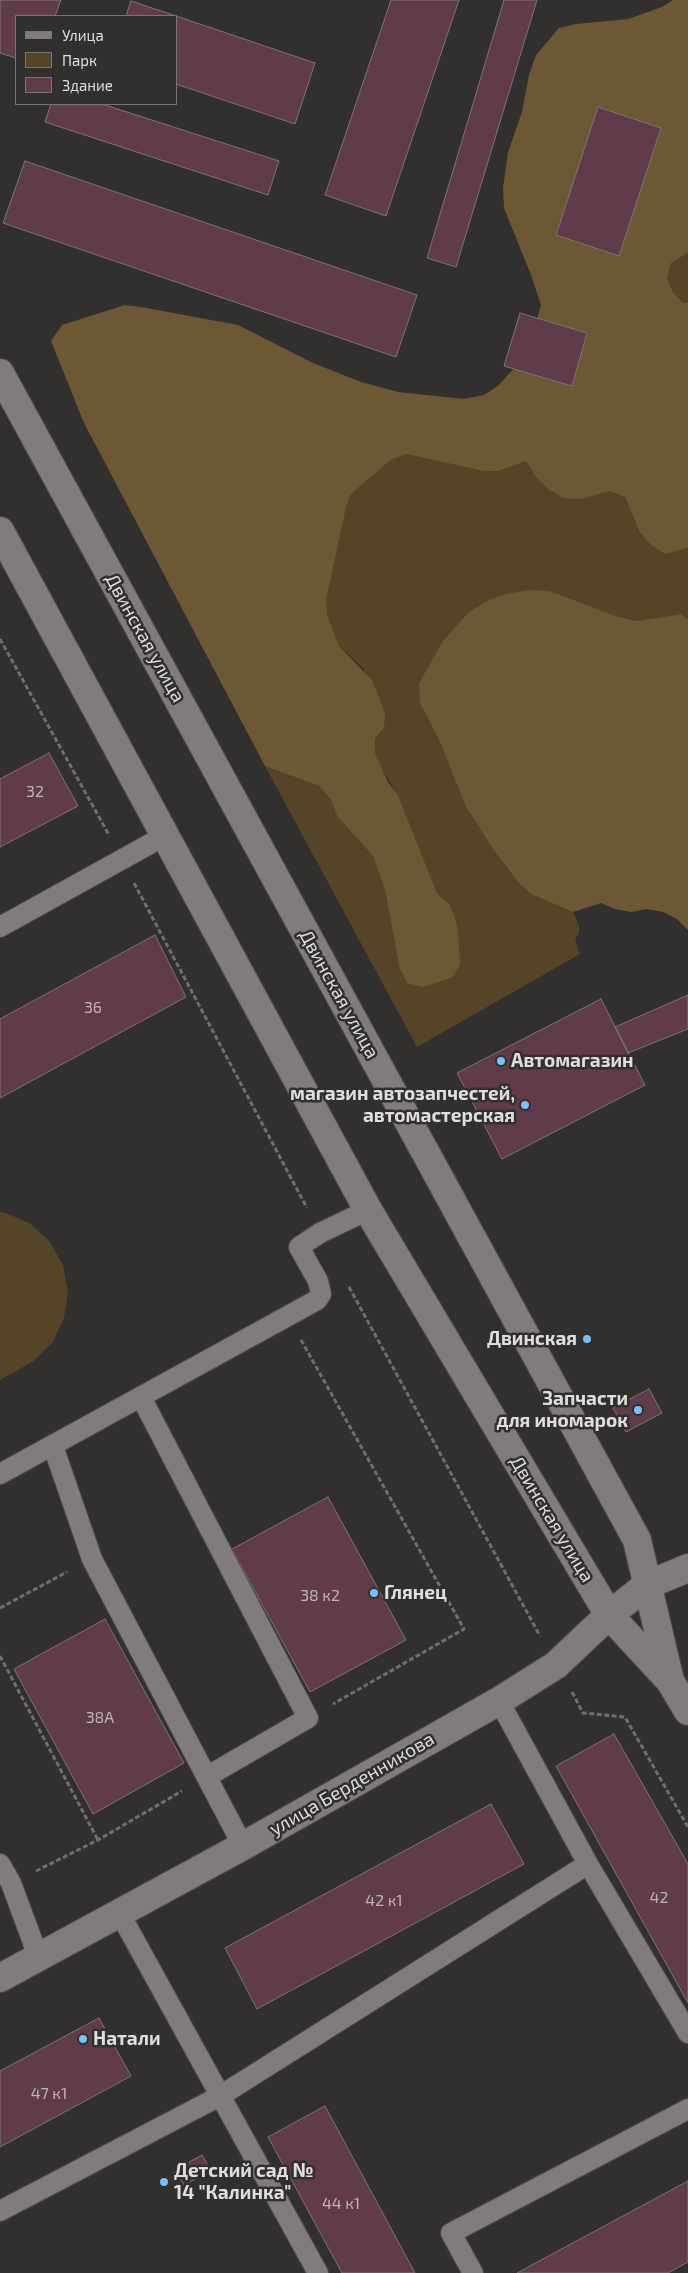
<!DOCTYPE html>
<html>
<head>
<meta charset="utf-8">
<style>
  body { margin:0 }
  #map { position:relative; width:688px; height:2273px; overflow:hidden; background:#322f2f; font-family:"Exo 2",sans-serif }
  canvas { display:block }
  .legend { position:absolute; left:15px; top:15px; width:162px; height:90px; box-sizing:border-box; background:#322f2f; border:1px solid #777575; margin:0; padding:6px 9px; list-style:none; font-size:15px; color:#dfdddd }
  .legend li { display:flex; align-items:center; gap:10px; height:25px }
  .legend b { width:25px; border:1px solid #777575 }
</style>
</head>
<body>
<div id="map">
<canvas width="688" height="2273"></canvas>
<ul class="legend">
<li><b style="height:6px;background:#7f7c7b"></b>Улица</li>
<li><b style="height:14px;background:#554428"></b>Парк</li>
<li><b style="height:14px;background:#603b4a"></b>Здание</li>
</ul>
</div>
<script>
const g = document.querySelector('canvas').getContext('2d');
g.lineJoin = 'round';
function fill(path, color) { g.fillStyle = color; g.fill(path, 'evenodd'); }
const toPath = rows => new Path2D(rows.map(r => 'M' + r).join(''));
function strokePath(path, color, width, dash) { g.strokeStyle = color; g.lineWidth = width; g.lineCap = dash ? 'butt' : 'round'; g.setLineDash(dash || []); g.stroke(path); }
function label(font, color, halo, rows, align = 'center') {
  g.font = font + ' "Exo 2",sans-serif'; g.lineWidth = 5; g.setLineDash([]); g.textBaseline = 'middle'; g.strokeStyle = halo; g.fillStyle = color; for (const [text, x, y, turn = 0] of rows) {
    g.save(); g.translate(x, y); g.rotate((+turn || 0) * Math.PI / 180); g.textAlign = isNaN(turn) ? turn : align; if (halo) g.strokeText(text, 0, 0); g.fillText(text, 0, 0); g.restore();
  }
}
fill(toPath([
  [688,253,688,303,683,303,673,292,667,278,671,263],
  [406,454,483,471,499,471,526,461,536,477,547,488,596,494,610,491,625,497,639,532,679,550,688,548,688,620,680,614,637,621,616,616,550,591,442,642,419,683,420,703,439,740,466,807,495,852,518,882,531,894,573,912,579,926,579,933,575,940,580,954,417,1047,265,766,319,786,331,800,337,816,373,856,385,890,399,966,460,964,455,917,449,904,437,893,398,795,381,768,375,753,375,739,384,728,363,668,339,646,328,617,326,601,346,508,351,494,391,460],
  [0,1212,6,1213,31,1224,50,1242,63,1265,68,1292,64,1318,53,1342,34,1361,0,1380]
]), '#554428');
fill(toPath([
  [673,0,688,0,688,253,671,263,667,278,673,292,683,303,688,303,688,548,665,554,650,544,639,531,625,497,610,491,580,499,563,498,547,488,536,477,526,461,499,471,483,471,406,454,391,460,351,494,346,508,326,601,328,617,339,646,372,680,385,713,384,728,375,739,375,753,388,782,398,795,437,893,449,904,455,917,458,932,460,964,453,977,423,987,407,983,399,966,385,890,373,856,337,816,331,800,319,786,265,766,84,423,51,341,62,325,125,305,141,307,238,325,313,363,361,382,398,392,464,399,484,395,499,385,524,357,531,340,541,305,531,275,504,208,503,188,508,152,522,112,529,75,536,55,559,28,576,24,628,19,662,7],
  [529,590,550,591,616,616,637,621,681,614,688,620,688,930,677,919,663,912,647,909,631,912,615,909,601,903,573,912,531,894,518,882,495,852,466,807,439,740,420,703,419,683,442,642,469,612,487,601,506,594]
]), '#6d5836');
const building = toPath([
  [0,0,61,0,55,16,16,16,16,58,0,53,0,0],
  [391,0,459,0,386,216,325,195,391,0],
  [504,0,537,0,456,267,427,258,504,0],
  [131,1,176,16,126,16,131,1],
  [176,16,315,63,295,124,176,84,176,16],
  [51,104,102,104,279,161,268,195,45,122,51,104],
  [598,107,661,128,619,256,556,235,598,107],
  [25,161,417,295,396,357,3,223,25,161],
  [520,313,587,333,572,386,504,366,520,313],
  [49,753,78,806,0,847,0,779,49,753],
  [155,935,186,997,0,1098,0,1019,155,935],
  [688,995,688,1029,628,1053,615,1027,688,995],
  [601,999,645,1085,502,1159,457,1073,601,999],
  [649,1389,662,1413,626,1432,613,1408,649,1389],
  [328,1497,406,1640,310,1692,232,1549,328,1497],
  [105,1619,184,1763,93,1814,14,1669,105,1619],
  [614,1734,688,1864,688,2003,556,1766,614,1734],
  [491,1804,524,1864,257,2009,225,1948,491,1804],
  [99,2018,131,2076,0,2147,0,2071,99,2018],
  [325,2106,415,2273,342,2273,286,2170,268,2137,325,2106],
  [202,2155,211,2171,184,2185,175,2170,202,2155],
  [688,2181,688,2262,668,2273,517,2273,688,2181]
]);
fill(building, '#603b4a');
strokePath(building, '#7a7677', 1);
const service = toPath([
  [0,927,166,835],
  [141,1397,308,1718,208,1776],
  [53,1446,92,1559,243,1846],
  [0,1474,317,1300,321,1294,318,1281,299,1247,320,1233,368,1210],
  [499,1701,588,1864,688,2033],
  [0,1864,11,1883,38,1956],
  [119,1912,318,2273],
  [0,2211,220,2096,588,1864],
  [473,2273,451,2233,688,2109]
]);
const minor = toPath([
  [609,1615,647,1585,688,1568]
]);
const tertiary = toPath([
  [0,373,637,1540,670,1681],
  [0,531,368,1210,609,1615,670,1681,688,1711],
  [0,1978,243,1846,499,1701,556,1665,609,1615]
]);
strokePath(service, '#4d4a4a', 22);
strokePath(minor, '#4d4a4a', 30);
strokePath(tertiary, '#4d4a4a', 30);
strokePath(toPath([
  [0,639,109,835],
  [134,883,307,1208],
  [349,1287,540,1636],
  [301,1340,464,1629,333,1704],
  [0,1608,67,1572],
  [0,1656,98,1840],
  [572,1692,583,1713,625,1717,688,1827],
  [36,1871,98,1840,182,1791]
]), '#716e6e', 3, [5, 2.5]);
strokePath(service, '#7f7c7b', 20);
strokePath(minor, '#7f7c7b', 28);
strokePath(tertiary, '#7f7c7b', 28);
for (const [x, y, r, color] of [
  [501,1061,5,"#76c0f7"],
  [525,1105,5,"#76c0f7"],
  [587,1339,5,"#76c0f7"],
  [638,1410,5,"#76c0f7"],
  [374,1593,5,"#76c0f7"],
  [83,2039,5,"#76c0f7"],
  [164,2182,5,"#76c0f7"]
]) { const dot = new Path2D(); dot.arc(x, y, r, 0, 2 * Math.PI); g.fillStyle = color; g.fill(dot); strokePath(dot, '#322f2f', 2); }
label('16px', '#bfb4b8', null, [
  ["32",35,792],
  ["36",93,1008],
  ["38 к2",320,1596],
  ["38А",100,1718],
  ["42",659,1898],
  ["42 к1",384,1901],
  ["47 к1",49,2094],
  ["44 к1",341,2204]
]);
label('19px', '#dfdddd', '#322f2f', [
  ["Двинская улица",145,638,61],
  ["Двинская улица",339,994,61],
  ["Двинская улица",552,1519,59],
  ["улица Берденникова",352,1784,-30]
]);
label('bold 19px', '#dfdddd', '#322f2f', [
  ["Автомагазин",511,1061],
  ["магазин автозапчестей,",515,1094,"right"],
  ["автомастерская",515,1116,"right"],
  ["Двинская",577,1339,"right"],
  ["Запчасти",628,1399,"right"],
  ["для иномарок",628,1421,"right"],
  ["Глянец",384,1593],
  ["Натали",93,2039],
  ["Детский сад №",174,2171],
  ["14 \"Калинка\"",174,2193]
], 'left');
</script>
</body>
</html>
